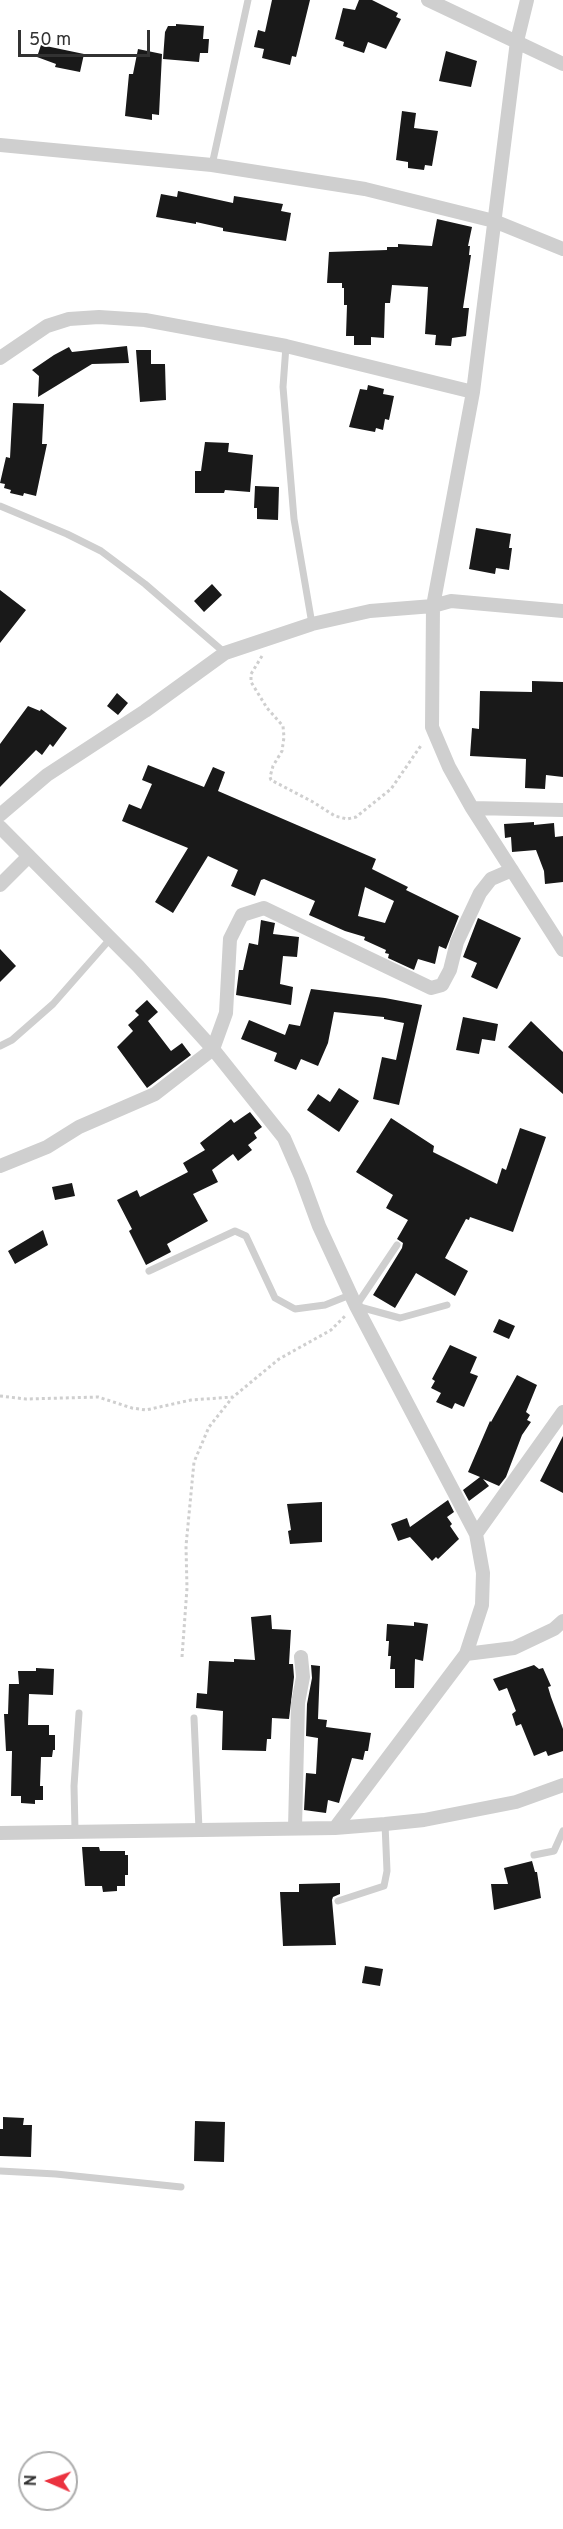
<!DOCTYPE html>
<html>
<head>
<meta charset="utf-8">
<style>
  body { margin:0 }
  #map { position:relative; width:563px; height:2529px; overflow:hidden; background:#fff; font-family:Overpass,sans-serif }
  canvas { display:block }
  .north { position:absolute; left:18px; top:2451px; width:60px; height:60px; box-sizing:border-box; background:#fff; border:2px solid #adadad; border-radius:50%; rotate:272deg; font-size:16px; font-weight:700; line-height:24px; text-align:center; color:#323232 }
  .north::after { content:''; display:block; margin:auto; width:21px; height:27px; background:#eb323f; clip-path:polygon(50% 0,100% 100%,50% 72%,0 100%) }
  .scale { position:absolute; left:18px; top:30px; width:132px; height:27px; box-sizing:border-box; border:3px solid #323232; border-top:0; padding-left:8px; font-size:18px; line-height:21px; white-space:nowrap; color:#323232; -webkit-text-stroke:4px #fff; paint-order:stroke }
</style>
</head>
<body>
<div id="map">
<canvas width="563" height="2529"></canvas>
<div class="north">N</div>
<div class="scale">50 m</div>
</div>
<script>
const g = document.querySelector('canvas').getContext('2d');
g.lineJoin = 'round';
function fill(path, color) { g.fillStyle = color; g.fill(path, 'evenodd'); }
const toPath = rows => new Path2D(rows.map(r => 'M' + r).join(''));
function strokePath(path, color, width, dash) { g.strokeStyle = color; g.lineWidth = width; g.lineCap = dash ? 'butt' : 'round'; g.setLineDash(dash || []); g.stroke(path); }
fill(toPath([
  [272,0,310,0,296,57,292,56,290,65,262,58,264,49,254,47,258,30,265,32],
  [359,0,372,0,398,13,396,17,401,19,386,49,368,42,364,53,343,46,344,42,335,39,343,8,355,10],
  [176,24,204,26,203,39,209,39,208,53,200,53,199,62,163,59,165,32,168,26,176,26],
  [41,45,84,54,80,72,55,67,56,64,37,57],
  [138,49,162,54,159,115,152,114,152,120,125,116,129,74,133,74],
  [446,51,477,61,471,87,439,81],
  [402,111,416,113,414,128,438,131,432,166,425,165,424,170,408,168,408,162,396,160],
  [178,191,233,203,234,196,283,204,281,211,291,213,286,241,223,231,223,228,196,222,196,224,156,217,161,194,177,197],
  [437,219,472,227,468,246,470,246,469,255,471,255,463,308,469,308,466,336,452,338,451,346,435,345,436,335,425,334,428,287,392,285,390,303,385,303,384,338,371,337,371,345,354,345,354,336,346,336,347,305,344,305,344,288,342,288,342,283,327,283,329,252,387,250,387,247,398,247,398,244,432,246],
  [127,346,129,363,92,364,38,397,39,376,32,370,54,355,69,347,72,352],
  [136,350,151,350,151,364,165,364,166,400,140,402],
  [368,385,384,389,383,394,394,396,389,420,385,419,383,430,376,428,375,432,349,427,360,389,367,390],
  [13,403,44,404,42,444,47,444,36,496,24,493,23,496,10,493,11,490,4,488,5,484,0,483,6,457,10,458],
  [205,442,229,443,228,452,253,455,250,492,225,490,224,493,195,493,195,471,201,471],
  [255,486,279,487,278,520,257,519,257,508,254,508],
  [476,528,511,534,509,548,512,548,509,570,496,568,495,574,469,569],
  [212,584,222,595,204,612,194,601],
  [0,590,26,610,0,643],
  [532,681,563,682,563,777,546,775,545,789,525,788,526,759,470,756,472,728,479,729,480,691,532,692],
  [117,693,128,703,118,715,107,706],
  [28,706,40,711,41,709,67,728,53,747,50,744,42,755,36,750,0,787,0,744],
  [148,765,204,787,213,767,225,772,218,791,376,859,372,869,408,887,406,890,459,916,446,949,439,946,435,964,418,959,414,970,388,958,389,954,385,953,386,950,364,940,365,937,345,931,309,915,315,901,264,879,261,880,255,896,231,886,238,870,208,856,173,913,155,902,188,848,122,821,129,804,141,809,152,784,142,780],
  [365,887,394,901,385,923,358,916],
  [534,822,534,825,554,823,555,837,563,836,563,882,545,884,544,871,536,850,512,852,511,837,505,838,504,824],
  [478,918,521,938,497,989,471,977,477,963,463,957],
  [261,920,275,923,273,934,299,937,297,957,283,956,280,984,293,987,291,1005,236,995,239,970,243,970,249,943,258,945],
  [0,949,16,966,0,982],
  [311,989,385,998,422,1005,399,1105,373,1099,382,1057,396,1060,404,1023,384,1019,384,1017,334,1012,328,1043,318,1066,301,1059,296,1070,274,1061,277,1053,241,1039,249,1020,285,1035,289,1024,300,1026],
  [147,1000,158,1012,148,1021,171,1051,182,1043,191,1055,147,1088,117,1047,133,1031,128,1025,139,1015,135,1011],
  [463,1017,498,1024,495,1041,482,1039,479,1054,456,1050],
  [531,1021,563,1052,563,1094,508,1047],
  [339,1088,359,1101,339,1132,307,1110,318,1094,330,1102],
  [250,1112,262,1127,254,1133,257,1138,248,1145,252,1150,238,1161,233,1154,212,1170,218,1182,193,1194,208,1221,167,1244,171,1252,146,1265,129,1231,132,1229,117,1200,137,1190,140,1197,188,1172,183,1163,205,1150,200,1143,231,1119,234,1123],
  [391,1118,434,1146,433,1152,497,1184,502,1168,506,1170,520,1128,546,1137,513,1232,470,1217,469,1220,466,1219,445,1258,468,1271,455,1296,416,1273,395,1308,373,1295,402,1248,403,1243,397,1239,408,1220,386,1208,393,1195,356,1172],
  [72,1183,75,1196,55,1200,52,1187],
  [43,1230,48,1245,15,1264,8,1251],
  [499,1319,515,1326,509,1339,493,1332],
  [450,1345,477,1357,470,1373,478,1376,464,1407,455,1403,452,1409,436,1402,441,1393,431,1388,435,1381,432,1379],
  [517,1375,537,1385,526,1412,530,1415,527,1420,531,1422,522,1435,506,1477,499,1486,483,1479,489,1486,469,1501,463,1490,480,1477,468,1472,490,1421,491,1422],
  [563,1436,563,1493,540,1481],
  [448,1500,454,1512,447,1517,452,1524,450,1526,459,1539,438,1559,436,1557,432,1561,410,1537,398,1541,391,1524,407,1518,410,1527],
  [322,1502,322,1542,290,1544,288,1531,291,1530,287,1504],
  [271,1615,272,1629,291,1630,289,1664,293,1664,294,1677,289,1719,272,1718,271,1739,267,1739,266,1751,222,1750,223,1711,196,1708,197,1693,207,1694,209,1661,234,1662,234,1659,255,1660,251,1617],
  [414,1622,428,1624,423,1661,415,1659,414,1688,395,1688,395,1669,390,1669,391,1656,388,1656,389,1641,386,1641,387,1624,414,1626],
  [311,1665,320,1666,318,1719,327,1720,326,1727,371,1733,368,1751,365,1751,363,1760,352,1758,339,1803,328,1800,326,1813,304,1810,306,1773,316,1774,318,1738,306,1736,307,1704,312,1678],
  [534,1665,539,1669,543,1668,551,1686,548,1687,551,1697,563,1729,563,1751,548,1756,546,1751,534,1756,521,1724,516,1726,512,1714,516,1711,507,1688,499,1691,493,1679],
  [36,1668,54,1669,53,1695,29,1694,28,1725,49,1725,49,1735,55,1735,55,1750,53,1750,52,1757,41,1757,40,1786,43,1786,43,1800,35,1800,35,1804,21,1803,21,1796,11,1796,12,1751,6,1751,4,1714,8,1714,9,1684,19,1684,18,1671,36,1671],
  [82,1847,99,1847,100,1851,125,1851,125,1855,128,1855,128,1875,125,1875,125,1886,117,1886,117,1891,103,1892,102,1886,85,1886],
  [532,1861,535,1872,537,1872,541,1898,494,1910,491,1884,508,1884,504,1868],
  [340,1883,340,1894,333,1897,332,1900,336,1945,283,1946,280,1892,299,1892,299,1884],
  [365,1966,383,1969,380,1986,362,1983],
  [3,2117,24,2118,23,2125,32,2125,31,2157,0,2156,0,2129,3,2129],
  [195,2121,225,2122,224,2162,194,2161]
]), '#191919');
strokePath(toPath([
  [262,656,251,674,251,682,267,708,283,726,284,737,282,751,273,766,270,777,271,780,313,802,335,816,347,819,356,817,391,789,422,744],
  [0,1396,26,1399,98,1397,132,1408,146,1410,191,1400,233,1397,279,1359,331,1330,346,1315],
  [182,1657,187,1588,186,1546,194,1462,209,1427,232,1398]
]), '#cfcfcf', 3, [3, 3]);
strokePath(toPath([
  [212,165,248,0],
  [286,346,283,387,294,519,312,624],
  [0,506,67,534,101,551,145,584,225,653],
  [0,1046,12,1040,53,1004,111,938],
  [397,1245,356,1306,400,1318,447,1305],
  [149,1271,235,1231,246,1236,275,1298,295,1309,325,1305,350,1295],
  [194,1718,199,1829],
  [75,1830,74,1786,79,1713],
  [534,1855,554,1851,563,1831],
  [338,1901,384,1886,387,1871,385,1824],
  [0,2171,56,2174,181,2187]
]), '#cfcfcf', 7);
strokePath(toPath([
  [428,0,563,64],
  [527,0,517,41,473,392,433,606,432,727,449,767,472,808,563,950],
  [0,145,212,165,365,189,494,221,563,249],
  [0,358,47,326,69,319,99,317,145,320,286,346,473,392],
  [472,808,563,810],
  [0,815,47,775,145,711,225,653,312,624,370,611,433,606,451,601,563,611],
  [0,827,138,966,213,1049,284,1138,301,1177,319,1226,356,1306,476,1534,483,1573,482,1605,466,1654,335,1828],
  [0,885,29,856],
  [0,1166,47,1147,79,1127,155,1094,213,1049,226,1013,230,939,242,915,264,908,431,988,442,985,450,970,457,942,480,893,491,879,512,870],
  [476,1534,563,1412],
  [466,1654,514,1648,554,1629,563,1621],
  [295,1828,298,1703,303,1677,301,1657],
  [0,1833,335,1828,385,1824,424,1820,516,1802,563,1785]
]), '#cfcfcf', 14);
</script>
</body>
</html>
